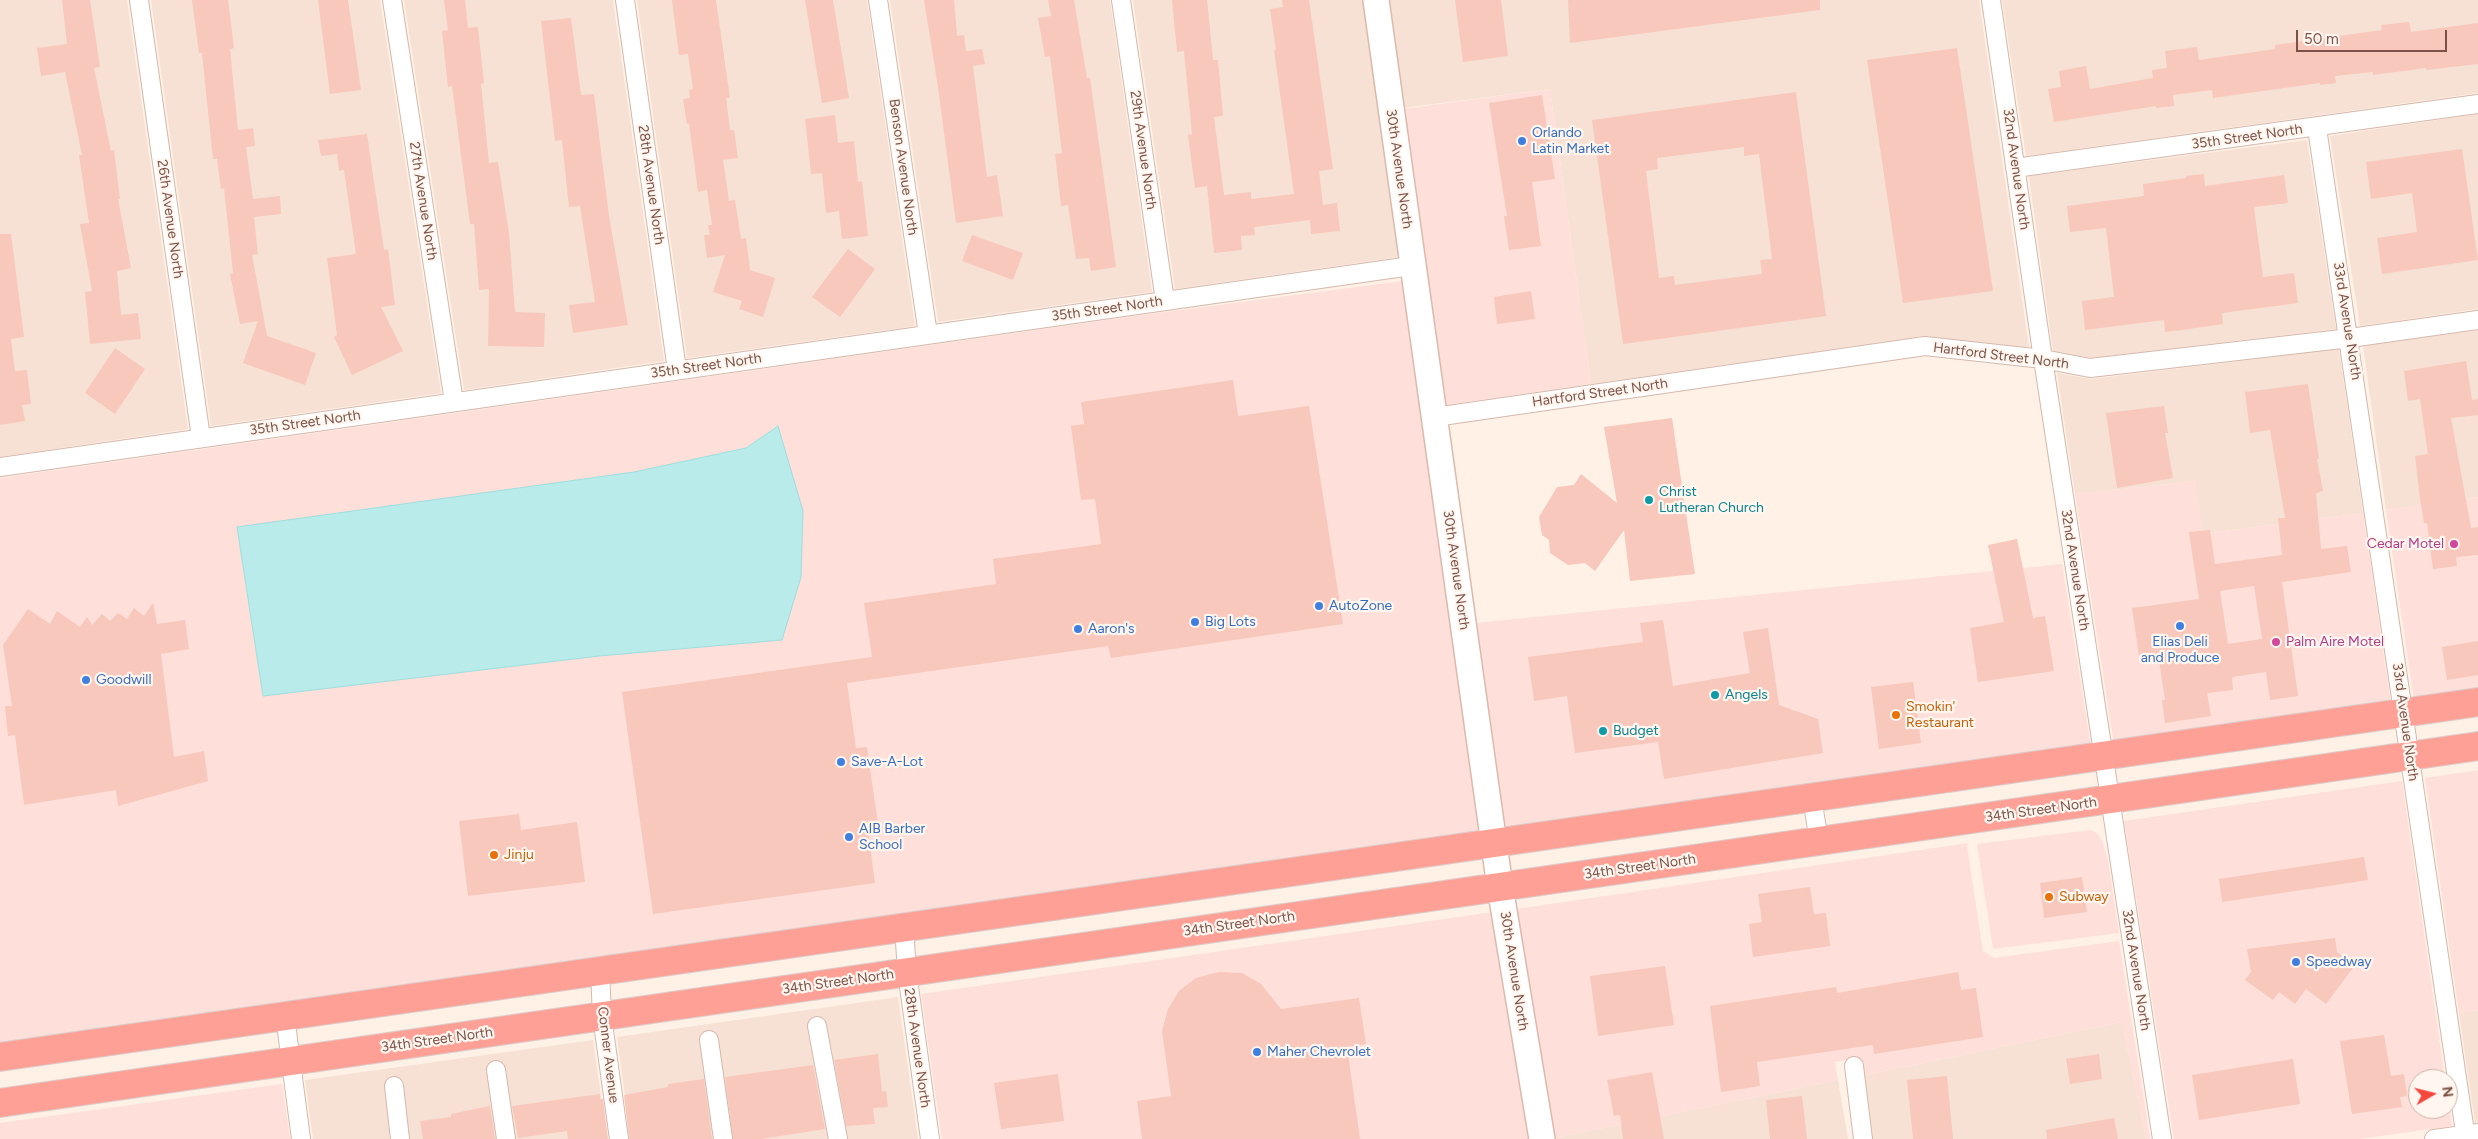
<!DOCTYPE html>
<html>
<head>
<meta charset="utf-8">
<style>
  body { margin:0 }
  #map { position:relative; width:2478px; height:1139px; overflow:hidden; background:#fff1e6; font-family:Figtree,sans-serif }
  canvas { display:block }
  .north { position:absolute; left:2408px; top:1069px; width:50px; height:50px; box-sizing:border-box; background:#fff6ef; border:1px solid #cbb4ac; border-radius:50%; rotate:82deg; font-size:14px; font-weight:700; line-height:20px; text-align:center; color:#7c5147 }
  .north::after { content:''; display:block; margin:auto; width:18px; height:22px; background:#f6473e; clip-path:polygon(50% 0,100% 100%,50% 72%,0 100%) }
  .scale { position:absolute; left:2296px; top:30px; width:151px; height:22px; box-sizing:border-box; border:2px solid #7c5147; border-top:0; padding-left:6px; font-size:15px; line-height:18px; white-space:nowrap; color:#7c5147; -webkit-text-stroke:4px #fff6ef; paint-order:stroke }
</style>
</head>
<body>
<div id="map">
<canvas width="2478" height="1139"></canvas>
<div class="north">N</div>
<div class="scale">50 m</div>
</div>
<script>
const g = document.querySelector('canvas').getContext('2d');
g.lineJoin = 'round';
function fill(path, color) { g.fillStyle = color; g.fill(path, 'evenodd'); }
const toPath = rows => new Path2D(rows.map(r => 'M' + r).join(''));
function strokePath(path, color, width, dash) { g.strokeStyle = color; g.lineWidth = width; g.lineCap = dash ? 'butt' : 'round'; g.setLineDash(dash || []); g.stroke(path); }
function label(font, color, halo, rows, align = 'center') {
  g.font = font + ' Figtree,sans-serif'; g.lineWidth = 4.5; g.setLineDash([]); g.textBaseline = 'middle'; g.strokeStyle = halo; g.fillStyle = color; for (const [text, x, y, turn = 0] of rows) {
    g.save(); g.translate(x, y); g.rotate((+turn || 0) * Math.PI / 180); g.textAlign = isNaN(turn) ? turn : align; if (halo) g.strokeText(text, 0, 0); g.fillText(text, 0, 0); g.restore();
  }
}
fill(toPath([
  [0,0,127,0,188,429,0,457],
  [151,0,380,0,441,393,211,426],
  [404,0,613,0,664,361,464,390],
  [637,0,867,0,915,326,687,358],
  [890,0,1110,0,1152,292,938,322],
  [1133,0,1364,0,1398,257,1175,289],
  [1387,0,1979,0,2029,348,1923,336,1591,384,1550,89,1402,108],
  [2002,0,2478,0,2478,93,2026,156],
  [2478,114,2478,309,2360,326,2330,136],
  [2307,140,2336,329,2091,358,2053,351,2029,176],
  [2478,330,2478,497,2386,510,2363,346],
  [2339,349,2363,513,2201,534,2195,481,2075,494,2057,373,2091,379],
  [898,997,918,1139,631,1139,617,1037],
  [2478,1010,2478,1122,2475,1123,2459,1013],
  [2122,1022,2146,1139,1872,1139,1861,1076],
  [593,1040,607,1139,313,1139,305,1080],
  [1838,1080,1848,1139,1554,1139,1554,1138]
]), '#f7e1d4');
fill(toPath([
  [1550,89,1591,384,1445,405,1402,109],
  [1402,281,1424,418,1482,834,0,1047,0,478,1135,316],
  [777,426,782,640,599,656,263,696,237,527,634,472,747,448],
  [2195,481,2202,534,2363,513,2391,704,2114,744,2075,494],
  [2478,497,2478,691,2414,700,2386,510],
  [2062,564,2091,748,1505,831,1475,623],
  [2478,770,2478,1010,2459,1013,2425,778],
  [2402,781,2445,1079,2418,1079,2418,1109,2448,1109,2448,1097,2452,1126,2359,1139,2174,1139,2124,821],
  [2091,830,2098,834,2103,843,2108,861,2119,933,1993,949,1977,844],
  [1969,843,1967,846,1983,951,1994,958,2119,941,2150,1139,2146,1139,2122,1022,1861,1076,1858,1058,1835,1062,1838,1080,1554,1138,1516,909],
  [1493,912,1530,1139,942,1139,921,994],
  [282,1084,290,1139,0,1139,0,1123]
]), '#ffdfda');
const water = toPath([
  [778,426,803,511,801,577,782,640,599,656,263,696,237,527,634,472,746,448,778,426]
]);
fill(water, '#b8ebea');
strokePath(water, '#9ddedd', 1);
fill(toPath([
  [62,0,90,0,100,67,94,68,111,151,114,150,120,199,118,199,131,268,117,271,121,315,138,313,141,339,90,344,85,292,92,291,80,224,89,223,79,155,82,155,65,72,41,76,37,48,67,44],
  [192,0,228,0,234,48,230,49,238,130,253,128,255,146,246,147,253,199,280,196,281,214,254,217,258,254,252,255,267,336,316,353,305,385,243,363,258,321,240,324,230,274,233,273,224,188,221,189,217,159,213,159,202,53,199,53],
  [318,0,348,0,361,90,330,94],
  [444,0,465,0,468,28,478,27,484,83,481,84,489,163,498,162,509,233,515,312,545,313,544,347,488,346,489,289,479,290,474,224,470,224,452,86,448,87,442,31,448,30],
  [672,0,716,0,730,98,726,98,730,130,734,130,738,158,723,160,729,201,735,200,741,239,746,238,750,270,775,278,763,317,739,309,742,301,713,292,725,255,707,258,704,235,710,235,708,225,712,225,707,190,698,192,689,123,687,124,683,99,690,98,689,90,693,89,688,54,679,55],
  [805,0,833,0,849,98,822,103],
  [924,0,954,0,957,36,964,35,966,51,982,49,985,64,973,66,987,177,997,175,1003,216,956,223,938,87],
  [1048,0,1074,0,1087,78,1090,78,1116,267,1091,271,1089,258,1076,259,1068,205,1061,206,1055,154,1062,153,1050,56,1045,57,1038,18,1051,16],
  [1172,0,1207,0,1213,60,1218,60,1223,116,1214,117,1224,195,1251,192,1251,199,1294,194,1274,50,1276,50,1270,9,1283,7,1282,0,1309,0,1333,169,1319,171,1323,205,1337,203,1340,231,1311,234,1310,220,1254,227,1255,235,1241,236,1242,250,1214,253,1207,186,1195,188,1188,135,1192,134,1184,51,1177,52],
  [1455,0,1501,0,1508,56,1463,62],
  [1568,0,1820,0,1820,10,1570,43],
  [571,18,581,95,594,94,609,216,628,325,573,333,569,305,595,302,580,206,569,207,562,140,555,141,541,21],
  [2409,22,2411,32,2478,23,2478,64,2426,70,2426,68,2373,75,2373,72,2335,76,2336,83,2320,85,2320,83,2213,98,2212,90,2173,95,2174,106,2156,108,2156,106,2054,122,2048,89,2061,87,2059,71,2086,66,2090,89,2153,78,2152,70,2167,68,2165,51,2197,47,2199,60,2275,49,2275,45,2382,30,2381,25],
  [1957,48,1993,291,1903,303,1867,60],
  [1796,92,1826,316,1623,344,1592,120],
  [1744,147,1744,156,1759,154,1772,259,1760,260,1762,274,1675,285,1674,276,1659,278,1646,171,1658,169,1657,158],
  [1542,95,1555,179,1532,182,1541,246,1509,250,1504,216,1507,216,1489,103],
  [835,115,838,143,854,141,858,182,862,181,868,236,842,239,839,211,826,213,822,173,811,174,805,119],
  [367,134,384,250,388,249,395,305,381,307,403,351,352,375,334,337,337,335,327,258,356,254,344,170,339,171,337,154,321,156,318,140],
  [2462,149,2478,260,2382,274,2377,238,2417,232,2412,193,2371,199,2366,162],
  [2204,174,2205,186,2284,175,2288,203,2254,207,2263,277,2294,273,2298,303,2222,313,2223,324,2182,330,2165,332,2164,320,2085,330,2082,301,2114,297,2106,228,2070,232,2067,206,2144,196,2143,184,2186,178,2186,176],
  [0,234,11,234,24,337,11,339,15,371,27,370,31,404,22,405,25,421,0,425],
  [972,235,1023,253,1013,280,962,261],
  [848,249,875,269,840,317,812,297],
  [1531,291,1535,319,1497,324,1494,297],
  [115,348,145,369,115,414,85,393],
  [2466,361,2472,400,2478,399,2478,415,2451,418,2471,528,2478,527,2478,555,2456,557,2457,566,2433,569,2427,523,2424,523,2420,499,2415,456,2428,454,2420,399,2408,401,2404,371],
  [1233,380,1238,416,1309,406,1343,624,1111,658,1108,646,847,683,856,748,867,747,878,824,867,825,875,883,653,914,622,692,872,657,864,603,996,584,993,559,1101,544,1095,499,1081,500,1071,426,1084,424,1081,402],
  [2308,384,2319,459,2317,459,2323,491,2316,493,2321,549,2347,546,2351,572,2282,582,2298,696,2270,700,2266,672,2232,677,2233,690,2207,693,2211,716,2165,723,2162,700,2165,700,2158,654,2139,656,2132,608,2199,599,2189,532,2210,530,2215,564,2282,555,2278,518,2285,518,2270,430,2250,433,2245,392],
  [2254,586,2262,639,2228,644,2220,591],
  [2164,406,2168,433,2165,433,2173,478,2117,488,2106,413],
  [1672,418,1695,574,1630,581,1624,530,1595,571,1585,563,1568,565,1550,553,1549,540,1542,535,1539,517,1557,487,1574,485,1581,474,1617,503,1604,427],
  [2017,539,2033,618,2045,616,2054,671,1978,682,1970,628,2004,622,1988,545],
  [153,603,157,624,185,620,189,649,161,654,174,757,204,751,208,781,118,806,116,790,24,805,15,735,8,736,5,706,12,706,3,645,28,609,50,624,57,611,80,627,87,617,92,625,102,614,110,621,118,613,127,619,134,608,144,616],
  [1663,620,1673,686,1750,673,1743,632,1768,628,1779,705,1818,719,1823,753,1664,779,1658,742,1575,753,1567,696,1534,701,1528,657,1643,642,1640,623],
  [2478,641,2478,675,2447,680,2442,647],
  [1913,682,1921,743,1879,749,1871,687],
  [519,814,521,830,577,822,585,882,468,896,459,821],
  [2364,857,2368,880,2222,902,2219,879],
  [2082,877,2087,912,2044,918,2040,883],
  [1810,887,1814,914,1826,913,1830,946,1753,957,1749,924,1762,922,1758,894],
  [2335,938,2337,952,2355,965,2326,1004,2306,989,2295,1004,2279,992,2273,1000,2245,980,2251,972,2247,949],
  [1665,966,1674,1025,1598,1036,1590,976],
  [1219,972,1242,973,1261,984,1281,1009,1359,998,1366,1044,1347,1047,1360,1139,1142,1139,1137,1101,1171,1096,1162,1031,1168,1009,1179,991,1196,978],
  [1958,972,1961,990,1976,988,1983,1037,1874,1054,1873,1045,1757,1062,1760,1086,1721,1092,1710,1006,1836,987,1837,993],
  [2384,1035,2391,1076,2404,1074,2407,1096,2400,1097,2402,1107,2352,1114,2340,1041],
  [878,1054,882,1092,886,1091,888,1107,873,1108,875,1124,846,1126,834,1060],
  [2099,1054,2102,1079,2070,1084,2066,1059],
  [2293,1059,2300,1104,2199,1120,2192,1075],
  [813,1065,825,1129,761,1139,733,1139,725,1077],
  [1652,1072,1664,1139,1623,1139,1620,1115,1614,1116,1607,1080],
  [1058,1074,1064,1121,1001,1129,994,1083],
  [1947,1076,1953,1139,1913,1139,1907,1080],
  [704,1079,712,1139,629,1139,624,1095,668,1087,668,1084],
  [600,1094,600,1099,603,1099,608,1139,568,1139,567,1131,518,1138,512,1106],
  [1802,1096,1807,1139,1770,1139,1766,1100],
  [490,1106,495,1139,423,1139,420,1121,451,1117,451,1114],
  [2114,1118,2118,1139,2047,1139,2046,1130]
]), '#f7c8bb');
const street = toPath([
  [139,0,201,438],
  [392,0,454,402],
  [625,0,677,370],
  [878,0,928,334],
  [1121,0,1165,301],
  [1991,0,2043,359,2162,1139],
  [2317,128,2466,1139],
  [2015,168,2478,104],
  [1435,417,1925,346,2043,359,2090,368,2350,338,2478,320],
  [0,467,1411,266],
  [1812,798,1819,841],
  [904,927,907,972,930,1139],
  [600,971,602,1016,619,1139],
  [285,1016,301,1139],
  [817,1026,838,1139],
  [709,1040,723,1139],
  [1854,1066,1863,1139],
  [496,1070,506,1139],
  [394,1086,400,1139],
  [2434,1139,2478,1133]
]);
const secondary = toPath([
  [1376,0,1500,887,1542,1139]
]);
const highway = toPath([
  [0,1057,2478,702],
  [0,1103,2478,746]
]);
strokePath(street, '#d5b8ad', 20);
strokePath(secondary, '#dbb9ac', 28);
strokePath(highway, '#dacecb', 30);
strokePath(street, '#fff', 18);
strokePath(secondary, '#fff', 25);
strokePath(highway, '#ffa097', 28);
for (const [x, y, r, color] of [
  [1522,141,5,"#3f7fe0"],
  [1649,500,5,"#0f9aa8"],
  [2454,544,5,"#d1479c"],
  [1319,606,5,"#3f7fe0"],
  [1195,622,5,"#3f7fe0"],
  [2180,626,5,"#3f7fe0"],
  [1078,629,5,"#3f7fe0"],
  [2276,642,5,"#d1479c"],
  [86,680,5,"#3f7fe0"],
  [1715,695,5,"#0f9aa8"],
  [1896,715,5,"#e8710a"],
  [1603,731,5,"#0f9aa8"],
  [841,762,5,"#3f7fe0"],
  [849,837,5,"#3f7fe0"],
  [494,855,5,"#e8710a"],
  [2049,897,5,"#e8710a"],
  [2296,962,5,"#3f7fe0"],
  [1257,1052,5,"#3f7fe0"]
]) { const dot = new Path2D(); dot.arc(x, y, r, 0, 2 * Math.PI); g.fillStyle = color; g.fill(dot); strokePath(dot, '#fff6ef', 2); }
label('14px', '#366cbe', '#fff6ef', [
  ["Orlando",1532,133],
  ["Latin Market",1532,149],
  ["AutoZone",1329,606],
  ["Big Lots",1205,622],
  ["Aaron's",1088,629],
  ["Elias Deli",2180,642,"center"],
  ["and Produce",2180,658,"center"],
  ["Goodwill",96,680],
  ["Save-A-Lot",851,762],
  ["AIB Barber",859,829],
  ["School",859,845],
  ["Speedway",2306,962],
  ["Maher Chevrolet",1267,1052]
], 'left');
label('14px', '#7c5147', '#fff6ef', [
  ["35th Street North",2247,137,-8],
  ["29th Avenue North",1143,150,82],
  ["Benson Avenue North",903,167,82],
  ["30th Avenue North",1399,169,82],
  ["32nd Avenue North",2016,169,82],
  ["28th Avenue North",651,185,82],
  ["27th Avenue North",423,201,81],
  ["26th Avenue North",170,219,82],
  ["35th Street North",1107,309,-8],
  ["33rd Avenue North",2347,321,81],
  ["Hartford Street North",2001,356,7],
  ["35th Street North",706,366,-8],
  ["Hartford Street North",1600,393,-8],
  ["35th Street North",305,423,-8],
  ["30th Avenue North",1456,570,82],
  ["32nd Avenue North",2075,570,81],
  ["33rd Avenue North",2405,722,82],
  ["34th Street North",2041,810,-8],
  ["34th Street North",1640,867,-8],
  ["34th Street North",1239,924,-8],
  ["32nd Avenue North",2136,970,81],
  ["30th Avenue North",1514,971,81],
  ["34th Street North",838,982,-8],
  ["34th Street North",437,1040,-8],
  ["28th Avenue North",917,1048,82],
  ["Conner Avenue",608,1055,83]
]);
label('14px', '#0d838f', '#fff6ef', [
  ["Christ",1659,492],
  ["Lutheran Church",1659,508],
  ["Angels",1725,695],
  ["Budget",1613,731]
], 'left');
label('14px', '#b23c85', '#fff6ef', [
  ["Cedar Motel",2444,544],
  ["Palm Aire Motel",2286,642,"left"]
], 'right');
label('14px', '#c56008', '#fff6ef', [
  ["Smokin'",1906,707],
  ["Restaurant",1906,723],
  ["Jinju",504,855],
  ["Subway",2059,897]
], 'left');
</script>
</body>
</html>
